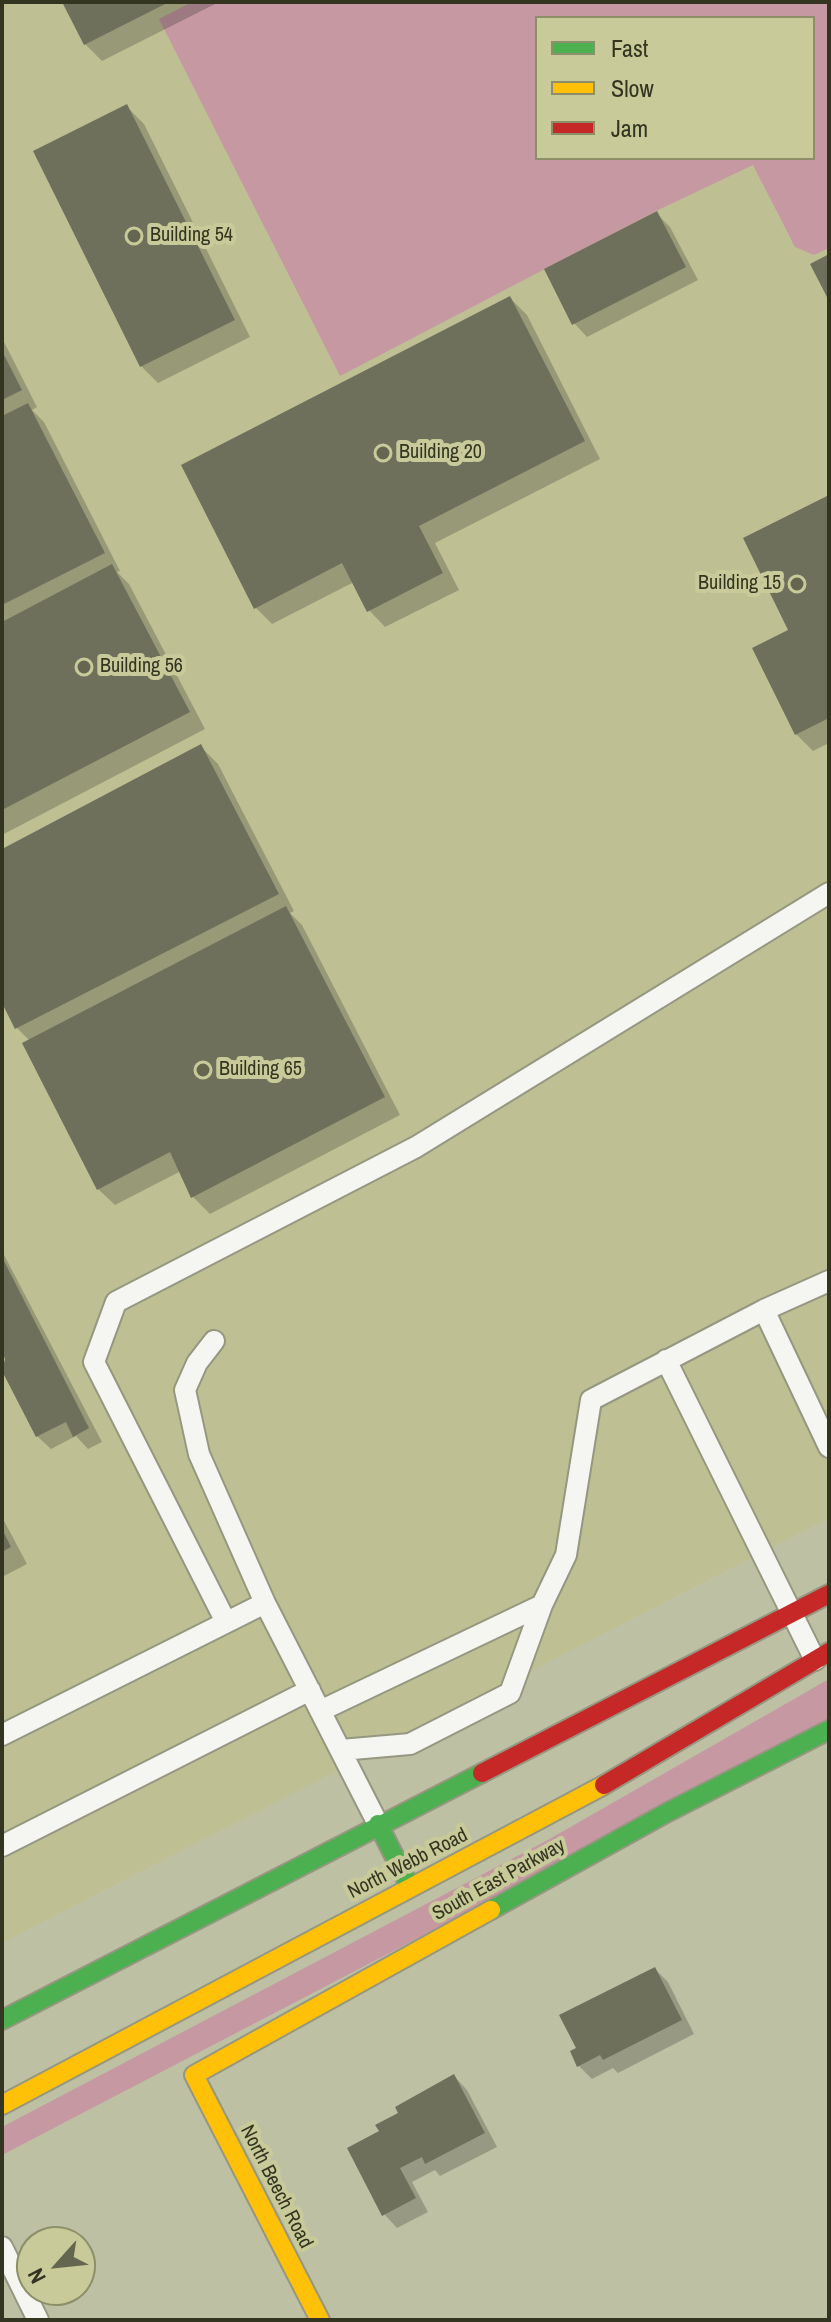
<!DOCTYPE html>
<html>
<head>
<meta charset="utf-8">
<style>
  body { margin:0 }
  #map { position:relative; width:831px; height:2322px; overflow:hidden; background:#bec0a4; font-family:"Archivo Narrow",sans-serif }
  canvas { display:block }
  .frame { position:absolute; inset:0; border:4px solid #343521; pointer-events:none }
  .legend { position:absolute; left:535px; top:16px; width:280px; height:144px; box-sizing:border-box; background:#c8cb99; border:2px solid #8d8f69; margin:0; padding:10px 14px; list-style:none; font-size:24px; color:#343521 }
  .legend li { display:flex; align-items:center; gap:16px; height:40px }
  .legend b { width:40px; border:2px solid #8d8f69 }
  .north { position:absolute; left:16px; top:2226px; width:80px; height:80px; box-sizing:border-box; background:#c8cb99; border:2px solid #8d8f69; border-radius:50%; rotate:243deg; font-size:22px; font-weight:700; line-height:32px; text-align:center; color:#343521 }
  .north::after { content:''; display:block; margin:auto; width:28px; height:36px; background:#64664f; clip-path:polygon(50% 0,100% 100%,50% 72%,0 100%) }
</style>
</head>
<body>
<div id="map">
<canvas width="831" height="2322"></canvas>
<div class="frame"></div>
<ul class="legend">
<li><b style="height:10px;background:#4caf50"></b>Fast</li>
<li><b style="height:10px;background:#ffc107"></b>Slow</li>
<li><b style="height:10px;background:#c62828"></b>Jam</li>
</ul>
<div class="north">N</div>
</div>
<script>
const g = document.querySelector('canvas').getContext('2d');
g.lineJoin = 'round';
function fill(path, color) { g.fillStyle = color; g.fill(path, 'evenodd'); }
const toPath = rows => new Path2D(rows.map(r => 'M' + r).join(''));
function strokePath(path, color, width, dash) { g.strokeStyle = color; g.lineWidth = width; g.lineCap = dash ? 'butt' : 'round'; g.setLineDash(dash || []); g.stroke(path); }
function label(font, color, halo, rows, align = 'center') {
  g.font = font + ' "Archivo Narrow",sans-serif'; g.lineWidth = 8; g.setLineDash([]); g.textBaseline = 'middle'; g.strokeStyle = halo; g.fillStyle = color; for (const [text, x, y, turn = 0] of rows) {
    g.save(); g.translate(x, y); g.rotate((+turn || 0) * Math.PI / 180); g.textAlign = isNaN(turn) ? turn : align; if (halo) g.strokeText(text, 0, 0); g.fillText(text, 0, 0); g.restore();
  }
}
fill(toPath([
  [2,2,829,2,829,1518,2,1943],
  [537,18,813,18,813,158,537,158]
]), '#bec094');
fill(toPath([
  [192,2,829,2,829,248,814,255,795,247,753,165,656,211,340,376,159,19],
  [537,18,813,18,813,158,537,158],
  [829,1679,829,1724,2,2155,2,2127,546,1841]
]), '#c598a2');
fill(toPath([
  [64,2,219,2,102,61,85,44],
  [127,107,144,124,250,337,158,383,141,366],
  [657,214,670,227,698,280,587,337,574,323],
  [510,298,527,315,600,459,435,543,459,590,385,627,369,610,354,582,272,624,256,608],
  [2,338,37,407,32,410,44,422,120,571,117,572,129,584,205,729,2,835],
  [829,497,829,743,813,751,796,734,791,631],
  [201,747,218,764,294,911,290,913,302,925,400,1115,210,1214,193,1197,181,1171,115,1205,98,1189,30,1041,17,1028,2,999,2,851],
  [2,1251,102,1442,88,1449,76,1436,51,1449,37,1436,2,1366,8,1360,2,1348],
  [2,1517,27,1564,2,1577],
  [655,1969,668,1982,694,2034,618,2073,613,2068,592,2079,579,2066],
  [454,2076,467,2090,497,2147,440,2176,435,2170,412,2182,428,2212,397,2228,384,2214,381,2132]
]), '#0003');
fill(toPath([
  [62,2,169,2,84,45],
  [127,104,235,320,140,367,33,151],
  [657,211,686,267,572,325,544,269],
  [829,254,829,301,810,264],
  [510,296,585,441,419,526,443,573,367,612,342,563,254,609,181,465],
  [2,351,22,390,2,400],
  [28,403,105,553,2,605,2,416],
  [829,495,829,718,795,735,752,648,788,630,743,538],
  [112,564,190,712,2,810,2,622],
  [201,744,279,894,15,1029,2,1003,2,849],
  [286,906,385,1097,191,1198,170,1152,97,1190,22,1043],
  [2,1257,89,1428,73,1437,66,1422,36,1437,2,1371,5,1359,2,1352],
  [2,1529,11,1547,2,1552],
  [655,1967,682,2020,603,2060,600,2055,577,2067,570,2051,576,2048,559,2015],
  [454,2074,485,2133,425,2164,422,2157,400,2168,416,2198,382,2216,347,2148,379,2131,375,2125,398,2113,395,2107]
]), '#6f705c');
const lane = toPath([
  [764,1310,829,1447],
  [214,1341,197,1363,185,1390,199,1454,265,1603],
  [666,1360,815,1660],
  [226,1622,94,1362,116,1302,416,1147,829,893],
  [320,1711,542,1605],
  [2,1735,265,1603,378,1824],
  [341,1750,410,1744,510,1693,542,1605,566,1555,591,1400,764,1310,829,1281],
  [2,1846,310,1690],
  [2,2247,38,2320]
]);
const fast = toPath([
  [378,1824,410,1887],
  [491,1910,668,1812,829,1730],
  [2,2020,482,1773]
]);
const slow = toPath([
  [2,2105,604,1785],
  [320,2320,194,2075,491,1910]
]);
const jam = toPath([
  [482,1773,829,1594],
  [604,1785,829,1652]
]);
strokePath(lane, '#969781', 24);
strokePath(fast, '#969781', 22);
strokePath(slow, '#969781', 22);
strokePath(jam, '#969781', 22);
strokePath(lane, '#f5f6f1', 20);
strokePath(fast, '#4caf50', 18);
strokePath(slow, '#ffc107', 18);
strokePath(jam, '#c62828', 18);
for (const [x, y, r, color] of [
  [134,236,8,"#64664f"],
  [383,453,8,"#64664f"],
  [797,584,8,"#64664f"],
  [84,667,8,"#64664f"],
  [203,1070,8,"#64664f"]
]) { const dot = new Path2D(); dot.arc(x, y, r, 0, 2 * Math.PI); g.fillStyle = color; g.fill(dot); strokePath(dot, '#c8cb99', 3); }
label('20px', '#343521', '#c8cb99', [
  ["Building 54",150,236],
  ["Building 20",399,453],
  ["Building 15",781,584,"right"],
  ["Building 56",100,667],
  ["Building 65",219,1070]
], 'left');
label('20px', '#343521', '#c8cb99', [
  ["North Webb Road",408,1864,-27],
  ["South East Parkway",499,1880,-29],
  ["North Beech Road",276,2187,63]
]);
</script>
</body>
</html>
